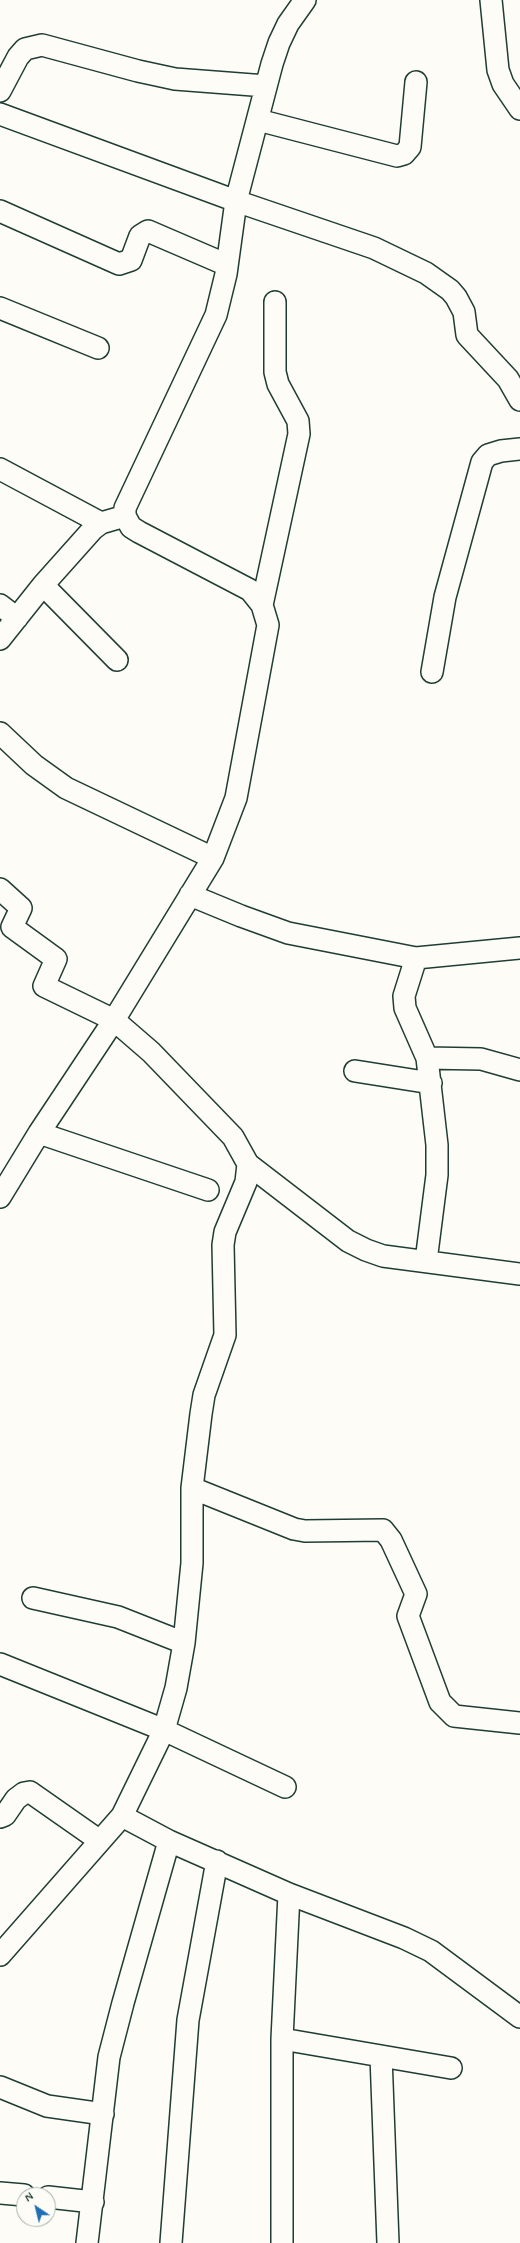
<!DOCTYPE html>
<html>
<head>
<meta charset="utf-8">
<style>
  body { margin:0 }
  #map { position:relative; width:520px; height:2243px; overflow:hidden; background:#fdfcf7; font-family:Mynerve,sans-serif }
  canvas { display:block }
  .north { position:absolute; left:16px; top:2187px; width:40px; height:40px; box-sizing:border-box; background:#fdfcf7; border:1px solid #a4b0a9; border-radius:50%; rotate:325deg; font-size:11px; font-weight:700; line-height:16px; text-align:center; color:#1f3d34 }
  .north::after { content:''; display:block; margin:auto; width:14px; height:18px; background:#1f6fb2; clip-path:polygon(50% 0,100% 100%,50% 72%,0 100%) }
</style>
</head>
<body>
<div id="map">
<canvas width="520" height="2243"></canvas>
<div class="north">N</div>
</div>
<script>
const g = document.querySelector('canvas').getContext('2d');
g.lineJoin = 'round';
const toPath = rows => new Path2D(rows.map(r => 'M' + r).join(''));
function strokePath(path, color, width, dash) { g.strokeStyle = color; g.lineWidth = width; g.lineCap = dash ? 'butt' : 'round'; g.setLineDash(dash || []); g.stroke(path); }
const minor = toPath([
  [491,0,498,70,503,84,520,109],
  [0,91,18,57,25,49,42,45,138,71,175,79,266,86],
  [0,114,236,201,374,248,426,273,450,290,456,297,464,312,467,335,508,379,520,400],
  [258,120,397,156,404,154,410,147,416,82],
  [0,211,119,264,131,260,140,236,148,231,227,265],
  [0,308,98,348],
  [0,469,101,523],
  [43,585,117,660],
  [0,605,17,618],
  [262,605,299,434,298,421,278,384,275,372,275,302],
  [0,639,43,585,93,529,101,523,125,516],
  [432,672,445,597,482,462,488,455,501,451,520,449],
  [0,733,34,765,66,788,213,858],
  [0,889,21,908,12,927,56,959,44,986,114,1020,39,1133,0,1197],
  [190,895,241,916,288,933,416,958,520,948],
  [416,958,404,996,405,1008,427,1058,437,1145,437,1175,426,1261],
  [427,1058,481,1059,520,1070],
  [355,1071,431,1083],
  [39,1133,208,1190],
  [248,1164,348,1241,366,1250,383,1256,520,1274],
  [192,1488,294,1529,305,1531,383,1530,391,1540,416,1594,408,1616,440,1702,454,1716,520,1723],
  [33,1598,118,1617,184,1643],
  [0,1664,164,1730,285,1787],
  [122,1816,169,1841,289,1894,404,1938,431,1951,520,2017],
  [0,1817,5,1815,16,1799,24,1793,30,1792,100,1841],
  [0,1955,122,1816,164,1730,176,1688,184,1643,192,1563,192,1488,201,1414,204,1395,225,1335,223,1245,225,1232,246,1182,248,1164,233,1137,151,1052,114,1020,213,858,236,798,268,625,262,605,250,590,139,532,131,527,125,516,125,508,216,315,226,274,236,201,272,64,279,43,288,24,305,0],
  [282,2039,451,2068],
  [381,2056,388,2243],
  [0,2087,47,2106,103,2114],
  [0,2193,24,2195],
  [48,2197,93,2202],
  [87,2243,109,2057,123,2003,169,1841],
  [171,2243,188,2020,217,1861],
  [282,2243,282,2039,289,1894]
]);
strokePath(minor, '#1f3d34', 24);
strokePath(minor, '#fdfcf7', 21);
</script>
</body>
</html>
